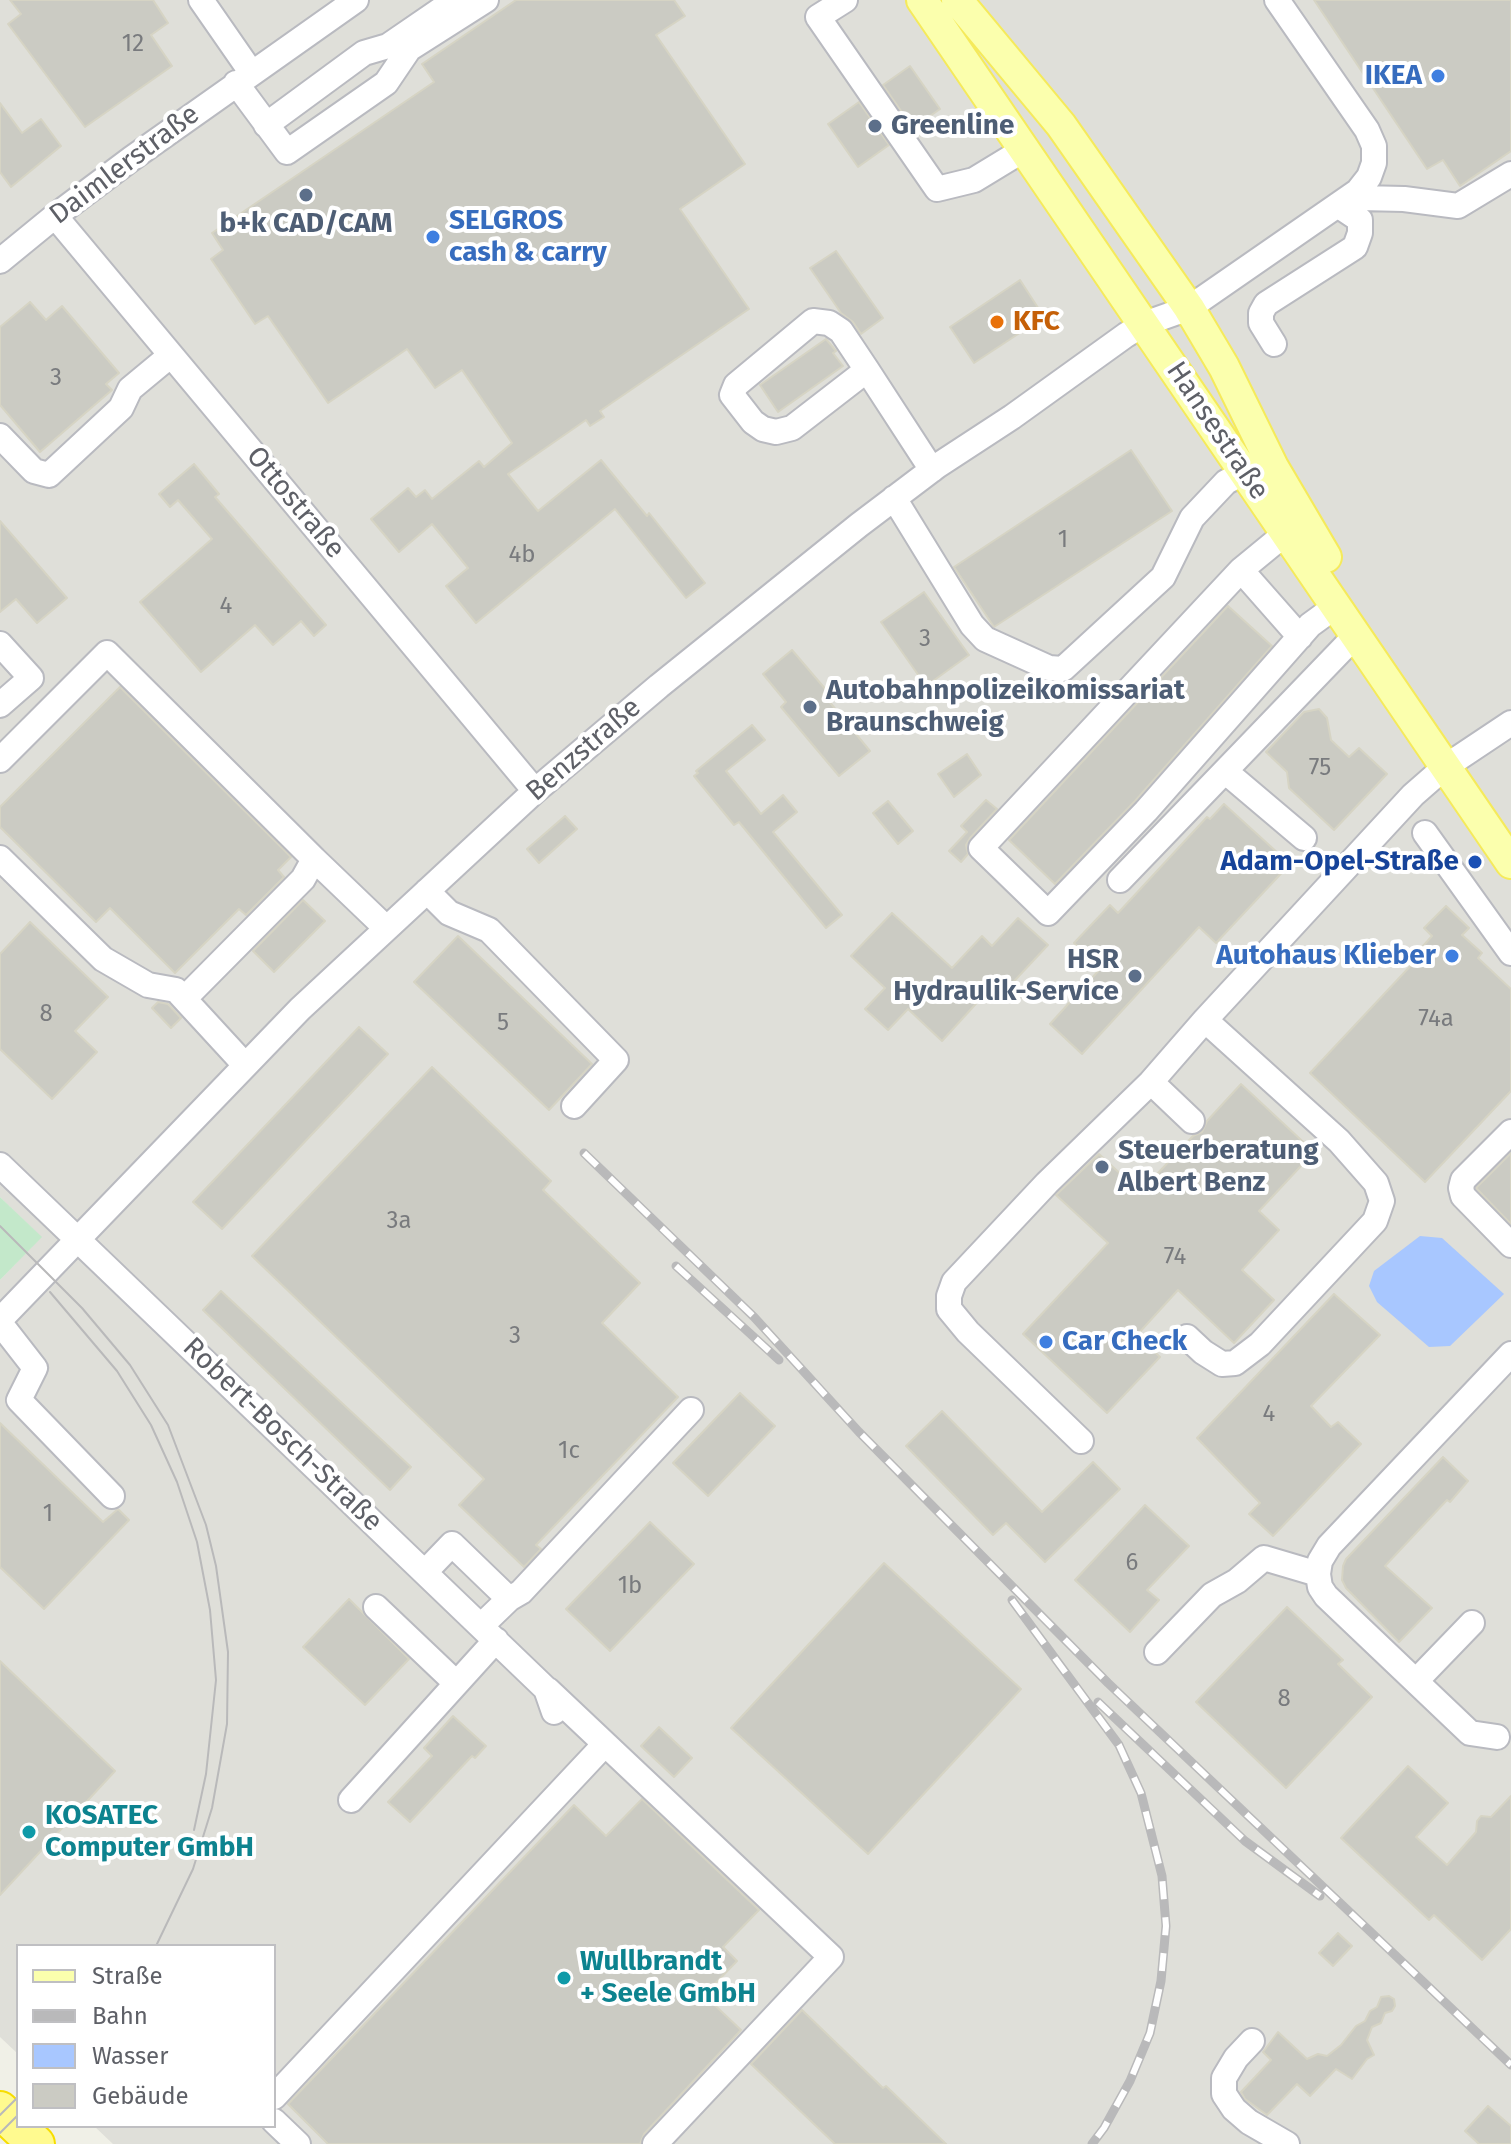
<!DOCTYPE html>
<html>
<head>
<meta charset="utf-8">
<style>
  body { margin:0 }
  #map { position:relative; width:1511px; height:2144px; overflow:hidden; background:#f0f0e7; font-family:"Fira Sans",sans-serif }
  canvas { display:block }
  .legend { position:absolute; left:16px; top:1944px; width:260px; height:184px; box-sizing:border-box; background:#fff; border:2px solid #bfbfc2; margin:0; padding:10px 14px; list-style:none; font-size:24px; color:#5e6067 }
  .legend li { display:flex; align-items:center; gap:16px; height:40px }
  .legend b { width:40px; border:2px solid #bfbfc2 }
</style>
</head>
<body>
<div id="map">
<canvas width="1511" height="2144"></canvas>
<ul class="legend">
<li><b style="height:10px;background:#fbffad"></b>Straße</li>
<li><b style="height:10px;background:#b9b9ba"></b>Bahn</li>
<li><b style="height:22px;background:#a8c7ff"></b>Wasser</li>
<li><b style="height:22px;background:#cbcbc3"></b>Gebäude</li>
</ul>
</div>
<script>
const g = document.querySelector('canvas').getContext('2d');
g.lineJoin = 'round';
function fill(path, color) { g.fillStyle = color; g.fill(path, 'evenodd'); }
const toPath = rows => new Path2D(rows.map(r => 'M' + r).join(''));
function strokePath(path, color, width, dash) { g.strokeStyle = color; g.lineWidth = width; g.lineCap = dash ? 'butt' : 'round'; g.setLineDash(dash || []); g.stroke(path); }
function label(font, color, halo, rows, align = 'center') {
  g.font = font + ' "Fira Sans",sans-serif'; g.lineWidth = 8; g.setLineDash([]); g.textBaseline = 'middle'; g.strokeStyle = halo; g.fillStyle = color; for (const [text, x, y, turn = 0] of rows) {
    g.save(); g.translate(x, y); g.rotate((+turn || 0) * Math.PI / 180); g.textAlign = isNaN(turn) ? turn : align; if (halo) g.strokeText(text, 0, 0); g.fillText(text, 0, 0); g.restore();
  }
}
fill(toPath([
  [0,0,1511,0,1511,2144,113,2144,94,2126,274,2126,274,1946,18,1946,18,2054,0,2037,0,1280,41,1237,0,1197]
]), '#dfdfd9');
fill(toPath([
  [0,1197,42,1237,0,1280]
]), '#c3e8ca');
fill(toPath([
  [1420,1236,1442,1238,1504,1294,1450,1346,1429,1347,1377,1302,1369,1286,1374,1271]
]), '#a8c7ff');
const building = toPath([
  [10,0,153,0,168,23,151,35,172,66,85,127,8,24,21,14,10,0],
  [516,0,674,0,685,16,656,35,745,164,680,209,749,309,600,411,604,417,590,426,586,420,508,474,538,511,601,460,647,516,649,513,705,583,686,598,615,509,476,623,446,586,468,568,432,524,399,552,371,519,408,488,416,497,425,490,432,499,479,461,484,467,512,443,462,370,435,388,407,349,328,403,268,316,255,324,211,259,223,250,212,233,434,82,422,64,516,0],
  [1314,0,1511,0,1511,151,1460,186,1443,160,1427,169,1314,0],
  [910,66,940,109,913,128,883,85,910,66],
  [859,102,889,145,858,167,828,124,859,102],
  [0,103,22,133,41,119,61,146,11,187,0,172,0,103],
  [836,251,883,318,861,334,853,322,841,313,810,268,836,251],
  [1020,280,1044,317,974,363,950,327,1020,280],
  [30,302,46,320,62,306,119,373,106,384,112,390,40,452,0,405,0,327,30,302],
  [826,339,836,351,833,353,843,366,778,412,760,385,826,339],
  [1131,450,1172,511,994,627,954,567,1131,450],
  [194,464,219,494,215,497,326,625,314,636,301,621,273,645,255,625,201,672,140,602,212,539,178,500,170,507,159,494,194,464],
  [0,521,67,598,37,623,16,599,0,612,0,521],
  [924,592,969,655,926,686,881,622,924,592],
  [1228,606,1272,646,1135,801,1055,884,1009,840,1228,606],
  [792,650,827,691,823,694,870,751,839,776,781,707,786,702,763,674,792,650],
  [120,687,291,857,278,870,284,877,246,915,239,909,175,973,110,908,96,922,0,827,0,807,120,687],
  [1319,709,1327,718,1331,740,1349,757,1359,748,1387,774,1334,830,1289,788,1287,772,1266,752,1304,712,1319,709],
  [752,725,765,740,726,771,761,814,783,795,797,812,773,832,842,915,826,928,739,822,734,825,694,776,698,773,696,771,752,725],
  [967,754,981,775,954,797,938,774,967,754],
  [986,800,997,809,970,838,966,845,968,854,961,862,949,851,967,832,961,826,986,800],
  [888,801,913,831,898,844,873,813,888,801],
  [1224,804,1290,864,1216,943,1199,927,1082,1054,1050,1024,1101,968,1074,943,1110,905,1118,913,1207,817,1210,819,1224,804],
  [565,816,577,829,539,863,527,849,565,816],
  [303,900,325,921,274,972,253,951,303,900],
  [1446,906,1469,928,1462,935,1482,953,1478,958,1511,989,1511,1091,1425,1182,1310,1073,1416,960,1413,957,1432,936,1424,928,1446,906],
  [892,913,952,968,982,936,992,946,1018,918,1048,945,1003,993,994,984,942,1041,908,1009,888,1030,865,1009,885,988,851,956,892,913],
  [30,922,108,997,75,1031,97,1052,52,1099,0,1049,0,954,30,922],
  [458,936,592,1064,549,1110,414,982,458,936],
  [158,1002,168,1004,181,1018,171,1028,152,1008,158,1002],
  [359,1027,388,1054,222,1229,193,1202,359,1027],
  [432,1067,551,1181,543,1190,640,1283,602,1323,678,1397,536,1545,541,1549,524,1567,459,1505,484,1479,252,1256,432,1067],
  [1241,1084,1314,1152,1259,1211,1279,1230,1242,1270,1274,1300,1234,1343,1178,1290,1137,1335,1160,1357,1107,1413,1023,1334,1108,1243,1056,1195,1099,1154,1140,1192,1193,1136,1202,1132,1207,1121,1241,1084],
  [1511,1153,1511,1224,1476,1188,1511,1153],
  [221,1291,411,1467,390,1490,203,1310,221,1291],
  [1334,1294,1380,1335,1311,1406,1331,1427,1338,1422,1361,1444,1273,1536,1249,1514,1260,1503,1197,1438,1334,1294],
  [740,1393,775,1426,708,1496,673,1463,740,1393],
  [942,1411,1042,1512,1093,1462,1120,1489,1045,1562,1006,1523,993,1535,906,1446,942,1411],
  [0,1423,103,1522,118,1509,129,1520,44,1609,0,1567,0,1423],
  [1443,1457,1468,1481,1450,1502,1447,1500,1385,1566,1432,1608,1399,1642,1346,1588,1342,1580,1343,1566,1346,1559,1443,1457],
  [1145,1505,1189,1546,1147,1590,1159,1600,1130,1632,1075,1580,1145,1505],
  [650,1522,694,1564,610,1651,566,1609,650,1522],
  [884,1563,1021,1689,868,1854,731,1728,884,1563],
  [349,1599,409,1659,365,1705,303,1647,349,1599],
  [1287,1607,1343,1660,1338,1664,1372,1697,1286,1788,1196,1702,1287,1607],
  [0,1661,115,1771,0,1895,0,1661],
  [453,1716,486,1746,475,1758,472,1756,410,1822,388,1802,432,1756,424,1748,453,1716],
  [659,1727,692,1758,674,1777,641,1746,659,1727],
  [1408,1766,1448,1803,1416,1837,1447,1865,1476,1832,1477,1821,1481,1816,1491,1817,1511,1796,1511,1929,1482,1960,1434,1915,1429,1920,1341,1838,1408,1766],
  [642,1799,759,1910,723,1947,737,1961,704,1995,741,2030,644,2134,640,2144,328,2144,288,2104,574,1805,606,1836,642,1799],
  [1338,1933,1352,1946,1333,1966,1319,1953,1338,1933],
  [1389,1996,1394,1999,1395,2006,1392,2011,1385,2013,1381,2023,1372,2027,1367,2040,1374,2055,1367,2059,1352,2079,1336,2069,1310,2096,1297,2084,1267,2115,1245,2099,1241,2092,1271,2060,1263,2052,1278,2032,1307,2059,1318,2054,1327,2056,1341,2045,1356,2026,1365,2021,1370,2011,1377,2007,1381,1997,1389,1996],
  [802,2010,883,2088,886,2086,946,2144,835,2144,751,2064,802,2010],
  [1488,2106,1511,2126,1511,2144,1479,2144,1465,2131,1488,2106]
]);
fill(building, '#cbcbc3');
strokePath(building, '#d6d4c4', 2);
const minor = toPath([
  [201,0,251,72],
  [845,0,818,17,937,189,974,180,1025,149],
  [236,83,287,152,386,83,409,49,486,0],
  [266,125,364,53,388,46,455,0],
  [1345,204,1360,198,1404,199,1458,206,1511,174],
  [55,216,535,791],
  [0,261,55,216,131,159,356,0],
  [1274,344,1261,323,1261,313,1266,304,1355,247,1360,233,1360,220,1339,206],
  [867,370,792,428,776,432,763,429,753,422,732,395,736,385,813,321,829,323,841,331,867,370,932,470],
  [0,436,34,471,49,475,121,408,130,389,171,355],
  [894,498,972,625,985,639,1049,668,1063,669,1163,577,1192,518,1226,482,1245,472],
  [1286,533,1241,570,1300,637],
  [1241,570,981,848,1048,913,1146,811,1310,625,1336,606],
  [0,644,31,678,0,705],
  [0,760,107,653,314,859,303,879,185,998],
  [1226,772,1304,838],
  [1425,833,1511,953],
  [0,858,103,959,148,985,176,990,245,1065],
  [314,859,386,928],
  [1120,880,1356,635],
  [427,891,449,913,489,930,616,1060,574,1106],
  [1192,1121,1151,1082,1205,1020],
  [1511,1132,1463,1180,1461,1188,1463,1196,1511,1245],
  [0,1165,546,1689,554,1712],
  [0,1320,300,1009,535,791,659,686,859,525,937,466,1012,417,1126,335,1144,324,1189,308,1358,191,1369,177,1374,163,1374,146,1367,130,1277,0],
  [0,1323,35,1368,19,1400,112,1496],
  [1187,1337,1203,1352,1222,1364,1235,1363,1260,1344,1375,1221,1382,1201,1376,1183,1339,1141,1205,1020,1413,795,1445,767,1511,723],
  [1081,1441,968,1332,949,1309,949,1296,954,1282,1047,1183,1151,1082],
  [425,1572,452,1544,509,1599,481,1626],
  [509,1599,521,1592,691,1410],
  [376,1607,456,1683],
  [1157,1652,1212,1595,1237,1581,1264,1558,1318,1574],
  [1416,1681,1472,1623],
  [548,1690,831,1957,655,2144],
  [1497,1737,1470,1733,1326,1596,1320,1587,1318,1574,1320,1561,1329,1546,1511,1354],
  [351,1800,496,1640],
  [1252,2041,1236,2058,1224,2078,1224,2094,1234,2109,1249,2122,1287,2144],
  [274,2097,605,1744],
  [274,2121,298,2144]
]);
const major = toPath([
  [922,0,1511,863],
  [957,0,1061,125,1189,308,1224,367,1273,467,1326,557]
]);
const highway = toPath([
  [0,2110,36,2144]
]);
strokePath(minor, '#b9bac0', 28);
strokePath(major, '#f5ea5b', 34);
strokePath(highway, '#f7dd00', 40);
strokePath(minor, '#fff', 24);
strokePath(major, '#fbffad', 30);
strokePath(highway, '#fffa8f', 36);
strokePath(toPath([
  [0,1226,82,1308,130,1365,168,1425,206,1525,216,1566,228,1652,227,1724,212,1808,193,1869,156,1946],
  [50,1292,117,1371,151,1425,177,1482,197,1542,210,1610,216,1680,206,1774,194,1830],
  [0,2115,18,2097],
  [0,2133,18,2115]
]), '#b9b9ba', 2);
const rail = toPath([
  [584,1153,754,1317,859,1432,1108,1683,1511,2065],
  [676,1266,779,1360],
  [1012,1600,1119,1745,1141,1793,1162,1876,1166,1926,1161,1981,1150,2033,1130,2081,1104,2128,1092,2144],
  [1098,1702,1245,1841,1320,1896]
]);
strokePath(rail, '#b9b9ba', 9);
strokePath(rail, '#fff', 6, [18]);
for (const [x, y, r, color] of [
  [1438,76,8,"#3f7fe0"],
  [875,126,8,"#5c6f8a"],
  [306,195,8,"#5c6f8a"],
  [433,237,8,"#3f7fe0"],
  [997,322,8,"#e8710a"],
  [810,707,8,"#5c6f8a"],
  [1475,862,8,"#1a4fb4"],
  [1452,956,8,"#3f7fe0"],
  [1135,976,8,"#5c6f8a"],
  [1102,1167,8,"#5c6f8a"],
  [1046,1342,8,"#3f7fe0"],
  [29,1832,8,"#0f9aa8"],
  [564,1978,8,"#0f9aa8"]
]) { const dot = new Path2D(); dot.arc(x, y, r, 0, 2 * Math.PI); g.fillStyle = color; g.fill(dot); strokePath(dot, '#fff', 3); }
label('24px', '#797b7e', null, [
  ["12",133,44],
  ["3",56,378],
  ["1",1063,540],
  ["4b",522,555],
  ["4",226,606],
  ["3",925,639],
  ["75",1320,768],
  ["8",46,1014],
  ["74a",1436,1019],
  ["5",503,1023],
  ["3a",399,1221],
  ["74",1175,1257],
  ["3",515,1336],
  ["4",1269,1414],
  ["1c",569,1451],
  ["1",48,1514],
  ["6",1132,1563],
  ["1b",630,1586],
  ["8",1284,1699]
]);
label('bold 28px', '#366cbe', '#fff', [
  ["IKEA",1422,76],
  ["SELGROS",449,221,"left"],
  ["cash & carry",449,253,"left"],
  ["Autohaus Klieber",1436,956],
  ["Car Check",1062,1342,"left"]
], 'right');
label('bold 28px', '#4e5e75', '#fff', [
  ["Greenline",891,126],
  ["b+k CAD/CAM",306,224,"center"],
  ["Autobahnpolizeikomissariat",826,691],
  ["Braunschweig",826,723],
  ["HSR",1119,960,"right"],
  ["Hydraulik-Service",1119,992,"right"],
  ["Steuerberatung",1118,1151],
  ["Albert Benz",1118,1183]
], 'left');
label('28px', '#5e6067', '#fff', [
  ["Daimlerstraße",125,165,-37],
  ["Hansestraße",1217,431,56],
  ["Ottostraße",295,503,50],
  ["Benzstraße",584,750,-41],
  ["Robert-Bosch-Straße",282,1435,44]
]);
label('bold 28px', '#c56008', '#fff', [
  ["KFC",1013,322]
], 'left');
label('bold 28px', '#164399', '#fff', [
  ["Adam-Opel-Straße",1459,862]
], 'right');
label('bold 28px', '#0d838f', '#fff', [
  ["KOSATEC",45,1816],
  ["Computer GmbH",45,1848],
  ["Wullbrandt",580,1962],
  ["+ Seele GmbH",580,1994]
], 'left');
</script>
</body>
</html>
